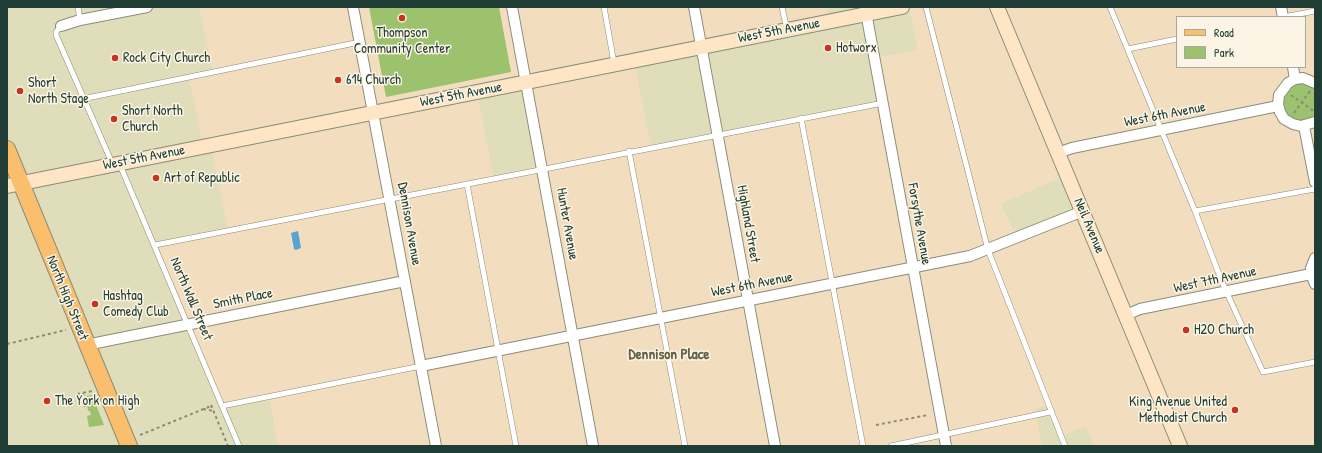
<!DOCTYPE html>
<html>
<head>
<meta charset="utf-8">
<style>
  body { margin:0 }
  #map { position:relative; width:1322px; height:453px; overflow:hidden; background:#f3ddbf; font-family:"Patrick Hand",sans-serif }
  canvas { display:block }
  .frame { position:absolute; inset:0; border:8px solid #1f3d34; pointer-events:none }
  .legend { position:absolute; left:1176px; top:16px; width:130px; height:52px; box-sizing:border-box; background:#fcf5e5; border:1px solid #a4ab9e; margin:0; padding:5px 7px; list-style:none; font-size:12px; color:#1f3d34 }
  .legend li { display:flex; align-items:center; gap:8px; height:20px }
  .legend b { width:20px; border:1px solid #a4ab9e }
</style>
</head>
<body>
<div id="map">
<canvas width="1322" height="453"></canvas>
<div class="frame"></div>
<ul class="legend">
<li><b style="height:5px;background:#fabe6d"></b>Road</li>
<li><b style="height:11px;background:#9cc26d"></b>Park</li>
</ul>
</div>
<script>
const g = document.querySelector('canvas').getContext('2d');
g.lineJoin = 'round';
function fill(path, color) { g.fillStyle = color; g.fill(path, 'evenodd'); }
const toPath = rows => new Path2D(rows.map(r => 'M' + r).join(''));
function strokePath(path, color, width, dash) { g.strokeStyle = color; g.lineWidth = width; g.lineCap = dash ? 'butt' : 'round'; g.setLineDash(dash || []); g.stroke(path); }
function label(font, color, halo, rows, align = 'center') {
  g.font = font + ' "Patrick Hand",sans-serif'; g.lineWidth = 3; g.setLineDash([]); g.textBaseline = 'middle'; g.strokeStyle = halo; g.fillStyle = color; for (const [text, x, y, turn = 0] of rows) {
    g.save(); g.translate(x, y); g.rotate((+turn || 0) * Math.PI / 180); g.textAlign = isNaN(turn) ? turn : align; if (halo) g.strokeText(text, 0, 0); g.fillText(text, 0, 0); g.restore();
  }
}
fill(toPath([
  [7,7,199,7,212,69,189,75,203,147,211,145,228,230,155,245,223,406,269,396,278,446,7,446],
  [827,7,909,7,918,50,876,58,883,103,651,147,634,61,829,21],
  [526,82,542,169,494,179,477,92],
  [1064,176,1080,210,1016,236,1001,204],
  [1049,405,1061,436,1086,426,1094,446,1042,446,1035,409]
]), '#e0ddbb');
fill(toPath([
  [369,7,499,7,511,72,386,97],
  [1288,83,1315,83,1315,122,1309,125,1284,119,1279,95],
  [92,395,104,425,89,427,87,416,91,415,90,411,88,411,86,396]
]), '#9cc26d');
fill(toPath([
  [298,231,301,248,296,250,294,249,291,233]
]), '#57a4d0');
const lane = toPath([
  [78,7,80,20],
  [604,7,614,63],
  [782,7,787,30],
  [926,7,988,250,1065,446],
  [1110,7,1195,211,1222,282,1263,372,1315,362],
  [1283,17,1315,11],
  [61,26,56,32,56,35,112,163],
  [1128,49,1177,39],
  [82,99,360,42],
  [801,118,863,446],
  [629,151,685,446],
  [120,165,239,446],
  [467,184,516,446],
  [1195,211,1315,189],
  [155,245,883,103],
  [222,406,421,366],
  [891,446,1050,412]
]);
const street = toPath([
  [353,7,436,446],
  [512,7,593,446],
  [694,7,775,446],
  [865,7,946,446],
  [1281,7,1283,17],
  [61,26,80,20,147,7],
  [1293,67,1295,79],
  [1315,83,1303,78,1295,79,1288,83,1279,95,1278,104,1280,112,1284,119,1293,124,1301,126,1315,122],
  [1304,126,1315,182],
  [1058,153,1072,148,1278,106],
  [1315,258,1311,268,1311,274,1315,284],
  [1126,315,1140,309,1311,274],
  [86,345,405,281],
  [421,366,970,256,1083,211]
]);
const secondary = toPath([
  [997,7,1180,446],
  [7,186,902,7]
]);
const primary = toPath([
  [7,149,129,446]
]);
strokePath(lane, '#898d7a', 6);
strokePath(street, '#898d7a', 12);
strokePath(secondary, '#898d7a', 16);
strokePath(primary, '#898d7a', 18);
strokePath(toPath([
  [1291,95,1315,112],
  [1294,113,1310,91],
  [7,344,66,330],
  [83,393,85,407],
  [77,394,92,391],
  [211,405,228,446],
  [203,409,214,411],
  [876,425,928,415],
  [140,435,211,406]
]), '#898d7a', 2, [3, 3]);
strokePath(lane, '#fff', 5);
strokePath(street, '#fff', 10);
strokePath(secondary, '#fde5c5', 14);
strokePath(primary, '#fabe6d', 16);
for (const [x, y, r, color] of [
  [402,18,4,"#c8321e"],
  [828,48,4,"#c8321e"],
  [115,58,4,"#c8321e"],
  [338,80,4,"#c8321e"],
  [20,91,4,"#c8321e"],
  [114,119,4,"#c8321e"],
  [156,178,4,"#c8321e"],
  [95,304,4,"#c8321e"],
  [1186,330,4,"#c8321e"],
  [47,401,4,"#c8321e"],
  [1235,410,4,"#c8321e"]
]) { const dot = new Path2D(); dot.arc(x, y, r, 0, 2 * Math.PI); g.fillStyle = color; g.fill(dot); strokePath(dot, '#fcf5e5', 1.5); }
label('14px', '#1f3d34', '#fcf5e5', [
  ["West 5th Avenue",779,31,-11],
  ["West 5th Avenue",461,95,-11],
  ["West 6th Avenue",1165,115,-11],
  ["West 5th Avenue",144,158,-11],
  ["Dennison Avenue",409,224,80],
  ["Hunter Avenue",567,224,80],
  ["Highland Street",748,224,80],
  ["Forsythe Avenue",919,224,80],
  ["Neil Avenue",1089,226,67],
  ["West 7th Avenue",1215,280,-12],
  ["West 6th Avenue",752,285,-11],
  ["North High Street",67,298,68],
  ["North Wall Street",191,299,67],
  ["Smith Place",243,299,-11]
]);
label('14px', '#1f3d34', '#fcf5e5', [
  ["Thompson",402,33,"center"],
  ["Community Center",402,49,"center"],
  ["Hotworx",836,48],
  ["Rock City Church",123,58],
  ["614 Church",346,80],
  ["Short",28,83],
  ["North Stage",28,99],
  ["Short North",122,111],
  ["Church",122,127],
  ["Art of Republic",164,178],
  ["Hashtag",103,296],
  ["Comedy Club",103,312],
  ["H2O Church",1194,330],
  ["The York on High",55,401],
  ["King Avenue United",1227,402,"right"],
  ["Methodist Church",1227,418,"right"]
], 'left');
label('bold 15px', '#656347', '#fcf5e5', [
  ["Dennison Place",669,355]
]);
</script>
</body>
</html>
